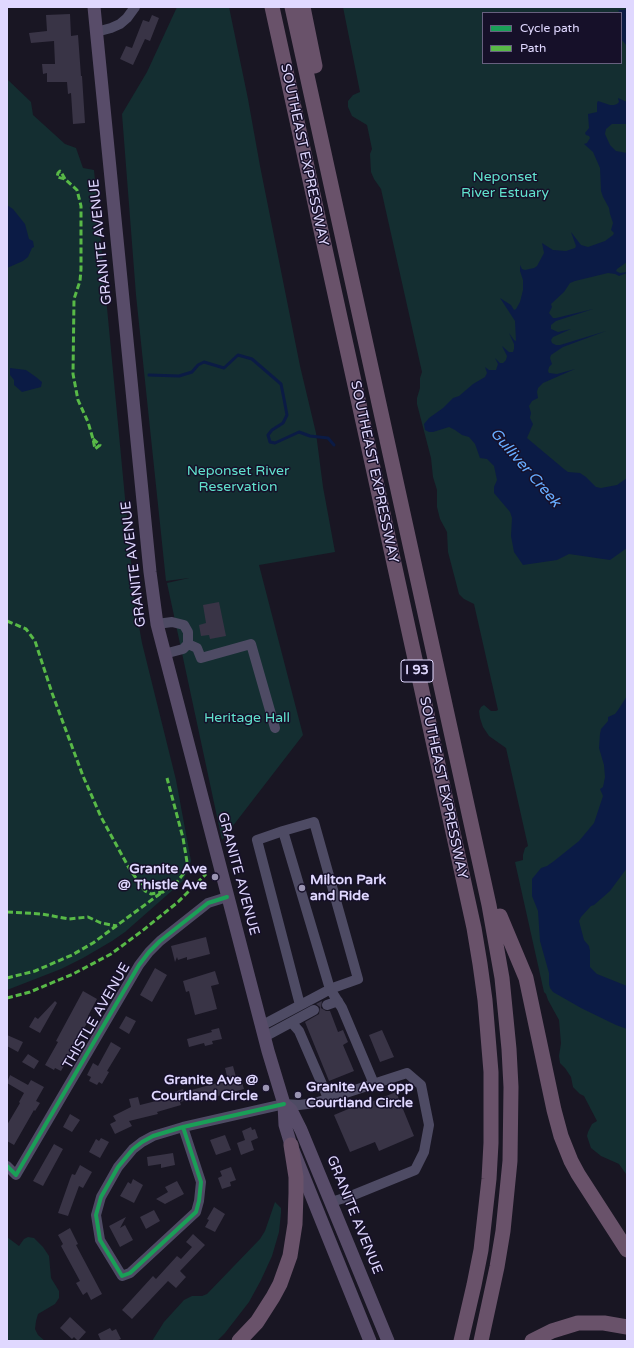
<!DOCTYPE html>
<html>
<head>
<meta charset="utf-8">
<style>
  body { margin:0 }
  #map { position:relative; width:634px; height:1348px; overflow:hidden; background:#191623; font-family:"Varela Round",sans-serif }
  canvas { display:block }
  .frame { position:absolute; inset:0; border:8px solid #e0d8ff; pointer-events:none }
  .legend { position:absolute; left:482px; top:12px; width:140px; height:52px; box-sizing:border-box; background:#161029; border:1px solid #67607f; margin:0; padding:5px 7px; list-style:none; font-size:12px; color:#e0d8ff }
  .legend li { display:flex; align-items:center; gap:8px; height:20px }
  .legend b { width:20px; border:1px solid #67607f }
</style>
</head>
<body>
<div id="map">
<canvas width="634" height="1348"></canvas>
<div class="frame"></div>
<ul class="legend">
<li><b style="height:5px;background:#1a9f57"></b>Cycle path</li>
<li><b style="height:5px;background:#58b947"></b>Path</li>
</ul>
</div>
<script>
const g = document.querySelector('canvas').getContext('2d');
g.lineJoin = 'round';
function fill(path, color) { g.fillStyle = color; g.fill(path, 'evenodd'); }
const toPath = rows => new Path2D(rows.map(r => 'M' + r).join(''));
function strokePath(path, color, width, dash) { g.strokeStyle = color; g.lineWidth = width; g.lineCap = dash ? 'butt' : 'round'; g.setLineDash(dash || []); g.stroke(path); }
function label(font, color, halo, rows, align = 'center') {
  g.font = font + ' "Varela Round",sans-serif'; g.lineWidth = 3; g.setLineDash([]); g.textBaseline = 'middle'; g.strokeStyle = halo; g.fillStyle = color; for (const [text, x, y, turn = 0] of rows) {
    g.save(); g.translate(x, y); g.rotate((+turn || 0) * Math.PI / 180); g.textAlign = isNaN(turn) ? turn : align; if (halo) g.strokeText(text, 0, 0); g.fillText(text, 0, 0); g.restore();
  }
}
fill(toPath([
  [177,7,229,7,248,99,260,166,300,366,316,433,323,487,335,552,259,565,303,735,222,840,167,583,189,578,166,581,136,295,122,114,147,72],
  [343,7,627,7,627,1179,626,1174,619,1164,601,1156,591,1148,587,1136,588,1132,592,1124,597,1121,584,1096,580,1094,573,1087,571,1077,565,1068,560,1063,559,1056,561,1043,559,1020,548,1000,546,994,544,992,515,862,523,860,523,855,525,848,528,846,506,748,489,736,483,727,480,718,479,711,481,707,484,705,491,711,496,711,498,710,474,604,464,599,459,594,448,552,447,532,440,519,437,507,437,490,433,477,431,458,417,404,417,398,420,388,420,378,422,372,381,189,374,179,371,172,370,154,372,149,367,125,352,116,348,107,348,101,353,95,360,92],
  [483,13,621,13,621,63,483,63],
  [7,79,31,102,33,115,65,144,76,148,83,168,94,170,135,604,142,643,176,780,191,861,183,881,125,932,112,941,83,958,61,969,7,990],
  [275,1202,281,1208,281,1213,279,1232,272,1256,261,1280,249,1302,225,1333,217,1341,152,1341,164,1322,184,1300,192,1296,202,1296,207,1294,260,1239,265,1231],
  [7,1237,19,1246,24,1239,28,1237,34,1238,43,1247,49,1256,51,1278,59,1291,59,1298,55,1304,38,1314,36,1321,35,1329,38,1335,45,1341,7,1341]
]), '#142e31');
fill(toPath([
  [627,8,627,46,621,39,621,20,622,16,618,10,624,10],
  [618,98,627,102,627,124,612,124,606,129,605,134,610,145,616,151,627,153,627,262,617,269,616,271,620,273,627,272,627,273,619,276,615,274,608,273,575,281,570,283,564,292,551,304,552,307,549,313,553,318,556,318,593,309,556,321,551,325,551,329,558,332,571,329,553,337,551,340,552,343,556,345,560,345,606,331,563,347,551,355,550,358,552,364,549,367,548,371,549,373,557,374,575,369,543,383,538,388,537,392,538,398,532,401,529,406,531,413,530,418,533,424,527,438,564,469,568,472,580,473,586,477,596,487,601,488,617,485,627,478,627,548,610,560,569,554,557,560,523,565,514,552,511,536,512,518,510,512,494,493,494,487,497,480,494,466,487,459,480,458,475,444,469,437,462,435,455,430,449,427,433,432,429,432,425,430,424,424,429,418,443,408,453,398,459,396,473,384,485,377,487,373,485,367,489,370,496,370,498,364,495,358,500,363,503,363,506,360,507,356,502,346,509,352,513,352,514,349,514,344,509,333,514,340,516,341,515,321,500,298,511,305,514,310,516,309,520,302,523,290,523,280,520,271,520,265,522,269,525,270,534,268,537,266,544,253,542,243,553,250,566,251,575,248,576,246,571,232,581,245,588,247,605,241,613,235,614,233,611,230,613,223,610,214,609,208,603,197,601,191,600,168,593,152,584,144,587,143,590,138,589,136,586,135,585,133,589,128,588,114,597,112,597,103,598,101,610,105,614,105,617,104,619,102],
  [7,205,13,209,25,224,29,239,33,241,34,247,32,248,28,257,23,261,7,268],
  [10,368,26,370,36,377,42,382,41,387,22,392,14,385,14,380,10,375],
  [627,696,627,868,610,891,594,905,591,906,581,917,579,921,584,940,589,946,590,951,590,967,597,974,627,986,627,1029,616,1025,581,1008,553,992,550,988,549,984,549,973,540,941,538,911,532,896,532,879,541,868,547,866,554,861,579,841,594,823,603,796,600,789,603,787,605,777,604,765,599,748,600,734,601,729,608,721,608,717,615,714,618,710]
]), '#0b1b45');
strokePath(toPath([
  [149,375,179,376,192,372,198,365,204,362,224,368,238,355,252,359,281,384,284,399,287,415,283,423,272,430,268,435,270,442,275,443,299,432,310,436,328,438,334,445]
]), '#0b1b45', 3);
fill(toPath([
  [70,14,71,36,78,35,81,76,82,76,85,123,73,124,71,93,68,94,67,82,47,82,47,73,43,74,42,64,55,64,54,41,31,43,29,33,47,31,46,15],
  [152,15,159,18,150,41,145,39,133,65,120,59,126,46,132,48,143,20,149,22],
  [219,602,226,636,210,639,209,635,201,636,199,625,206,623,203,605],
  [206,937,210,954,187,960,187,957,178,960,177,957,175,962,171,946],
  [155,968,167,975,152,1002,140,995],
  [215,971,219,984,211,986,217,1009,195,1015,189,991,186,992,183,981],
  [83,991,97,999,88,1016,90,1018,76,1042,77,1042,61,1071,55,1068,54,1070,45,1065,58,1042,56,1041],
  [55,1001,57,1003,40,1033,29,1027,35,1017,38,1019],
  [322,1001,321,1008,326,1011,330,1011,338,1032,343,1030,348,1042,343,1045,354,1071,329,1081,305,1022,319,1014,320,1007,316,1004],
  [126,1016,136,1021,129,1034,119,1028],
  [219,1028,222,1039,212,1041,213,1044,205,1046,204,1043,189,1047,187,1039,212,1032,211,1030],
  [382,1030,394,1057,380,1062,369,1035],
  [7,1035,23,1042,18,1052,7,1046],
  [111,1042,121,1048,107,1071,109,1072,102,1084,99,1082,97,1085,89,1081,91,1077,87,1075,93,1063,98,1066],
  [28,1054,39,1061,34,1069,22,1062],
  [233,1066,236,1077,240,1076,244,1089,200,1101,199,1097,180,1102,181,1105,157,1112,158,1114,129,1121,132,1126,115,1134,110,1124,116,1121,113,1116,131,1107,129,1099,138,1097,140,1105,168,1098,167,1096,175,1094,174,1092,183,1089,184,1092,228,1080,225,1068],
  [10,1075,28,1085,31,1080,44,1087,36,1101,40,1103,35,1111,34,1110,14,1145,7,1141,7,1125,20,1103,19,1102,24,1093,7,1083],
  [396,1092,414,1136,379,1151,375,1142,350,1152,334,1115,353,1107,354,1109],
  [70,1114,80,1120,72,1132,63,1127],
  [251,1127,252,1130,255,1129,258,1138,251,1141,254,1150,241,1155,237,1143,245,1140,242,1131],
  [225,1135,231,1150,216,1155,210,1140],
  [101,1138,109,1142,100,1158,89,1152,96,1139,99,1141],
  [54,1144,63,1149,43,1186,33,1181],
  [173,1153,175,1165,161,1168,161,1164,148,1166,147,1157],
  [80,1165,92,1172,83,1188,79,1186,68,1216,58,1213,70,1179,72,1174,75,1175],
  [231,1167,236,1180,230,1182,231,1186,222,1189,218,1178,222,1176,220,1171],
  [133,1179,143,1185,134,1203,120,1196,128,1182,131,1184],
  [177,1181,184,1194,165,1204,156,1199,168,1192,165,1187],
  [214,1207,225,1214,215,1232,205,1227,209,1220,207,1219],
  [154,1210,160,1221,146,1229,140,1217],
  [126,1217,120,1228,125,1225,133,1240,120,1247,109,1226],
  [70,1228,78,1244,76,1245,102,1294,91,1300,87,1292,83,1295,76,1283,80,1281,61,1246,63,1244,58,1235],
  [193,1234,205,1245,180,1271,186,1277,176,1288,168,1281,132,1319,122,1310,153,1276,156,1279,177,1256,181,1259,192,1247,186,1242],
  [70,1317,86,1332,78,1341,74,1337,72,1339,60,1328],
  [110,1328,112,1331,116,1329,121,1339,116,1341,101,1341,98,1334]
]), '#393446');
strokePath(toPath([
  [96,32,111,28,120,24,127,18,135,7],
  [157,624,172,622,184,625,188,632,188,644,183,649,164,654],
  [188,644,197,648,201,658,251,644,275,728],
  [283,831,257,840,300,1005],
  [327,1005,338,1001],
  [292,1023,299,1031,328,1098],
  [261,1026,325,992,330,989,358,979,314,822,283,831,330,989,342,1008,374,1084],
  [264,1037,314,1010],
  [183,1127,201,1182,199,1201,196,1212,130,1273,122,1276,100,1240,96,1215,101,1197,118,1167,133,1149,142,1142,153,1136,183,1127,284,1104,299,1105,315,1103,407,1073,421,1085,429,1125,424,1152,415,1170,351,1196,331,1202],
  [7,1166,16,1175,139,965,149,952,160,941,208,903,227,897]
]), '#4e4b64', 10);
strokePath(toPath([
  [94,7,150,572,157,624,268,1051,284,1104,285,1125,291,1145,370,1341],
  [284,1104,291,1110,301,1130,388,1341]
]), '#584c69', 13);
strokePath(toPath([
  [272,7,474,928,480,964,485,1000,491,1072,491,1143,489,1179,481,1250,474,1285,461,1341],
  [292,7,489,905,502,978,509,1049,511,1087,510,1161,503,1231,497,1267,481,1341],
  [303,7,315,66],
  [500,916,526,978,554,1110,561,1136,571,1161,578,1174,627,1250],
  [239,1341,257,1322,273,1297,280,1284,290,1256,295,1224,296,1193,296,1177,291,1145],
  [532,1341,552,1331,578,1323,604,1323,627,1327]
]), '#69526a', 15);
strokePath(toPath([
  [65,179,61,172,60,171,58,173,57,177,65,179,77,190,81,206,81,269,80,281,74,299,73,374,78,400,88,422,93,439],
  [93,439,100,445,95,449,93,439],
  [7,621,26,629,35,641,52,693,83,776,101,817,129,868,145,891,151,894,163,892,176,883,185,872,187,862,183,838,167,778],
  [7,912,42,914,69,919,88,917,101,923,117,926],
  [7,978,35,971,72,955,93,943,161,893],
  [7,998,30,992,73,974,111,954,142,931,178,902,206,874]
]), '#58b947', 3, [6, 3]);
strokePath(toPath([
  [183,1127,201,1182,199,1201,196,1212,130,1273,122,1276,100,1240,96,1215,101,1197,109,1183,118,1167,133,1149,142,1142,153,1136,183,1127,284,1104],
  [7,1166,16,1175,139,965,149,952,160,941,208,903,227,897]
]), '#1a9f57', 4);
for (const [x, y, r, color] of [
  [215,877,4,"#9a94b2"],
  [302,888,4,"#9a94b2"],
  [266,1088,4,"#9a94b2"],
  [298,1095,4,"#9a94b2"]
]) { const dot = new Path2D(); dot.arc(x, y, r, 0, 2 * Math.PI); g.fillStyle = color; g.fill(dot); strokePath(dot, '#161029', 1.5); }
for (const [x, y, w] of [
  [417,671,32]
]) { const box = new Path2D(); box.roundRect(x - w / 2, y - 11, w, 22, 3); g.fillStyle = '#161029'; g.fill(box); strokePath(box, '#e0d8ff', 1); }
label('bold 13px', '#e0d8ff', null, [
  ["I 93",417,671]
]);
label('14px', '#e0d8ff', '#161029', [
  ["SOUTHEAST EXPRESSWAY",304,155,78],
  ["GRANITE AVENUE",101,242,-96],
  ["SOUTHEAST EXPRESSWAY",374,472,78],
  ["GRANITE AVENUE",134,564,-97],
  ["SOUTHEAST EXPRESSWAY",443,788,78],
  ["GRANITE AVENUE",238,874,75],
  ["THISTLE AVENUE",97,1016,-60],
  ["GRANITE AVENUE",354,1215,68]
]);
label('14px', '#61e2cd', '#161029', [
  ["Neponset",505,177],
  ["River Estuary",505,193],
  ["Neponset River",238,471],
  ["Reservation",238,487],
  ["Heritage Hall",247,718]
]);
label('bold 14px', '#e0d8ff', '#161029', [
  ["Granite Ave",207,869],
  ["@ Thistle Ave",207,885],
  ["Milton Park",310,880,"left"],
  ["and Ride",310,896,"left"],
  ["Granite Ave @",258,1080],
  ["Courtland Circle",258,1096],
  ["Granite Ave opp",306,1087,"left"],
  ["Courtland Circle",306,1103,"left"]
], 'right');
label('italic 15px', '#66acff', '#161029', [
  ["Gulliver Creek",525,468,49]
]);
</script>
</body>
</html>
